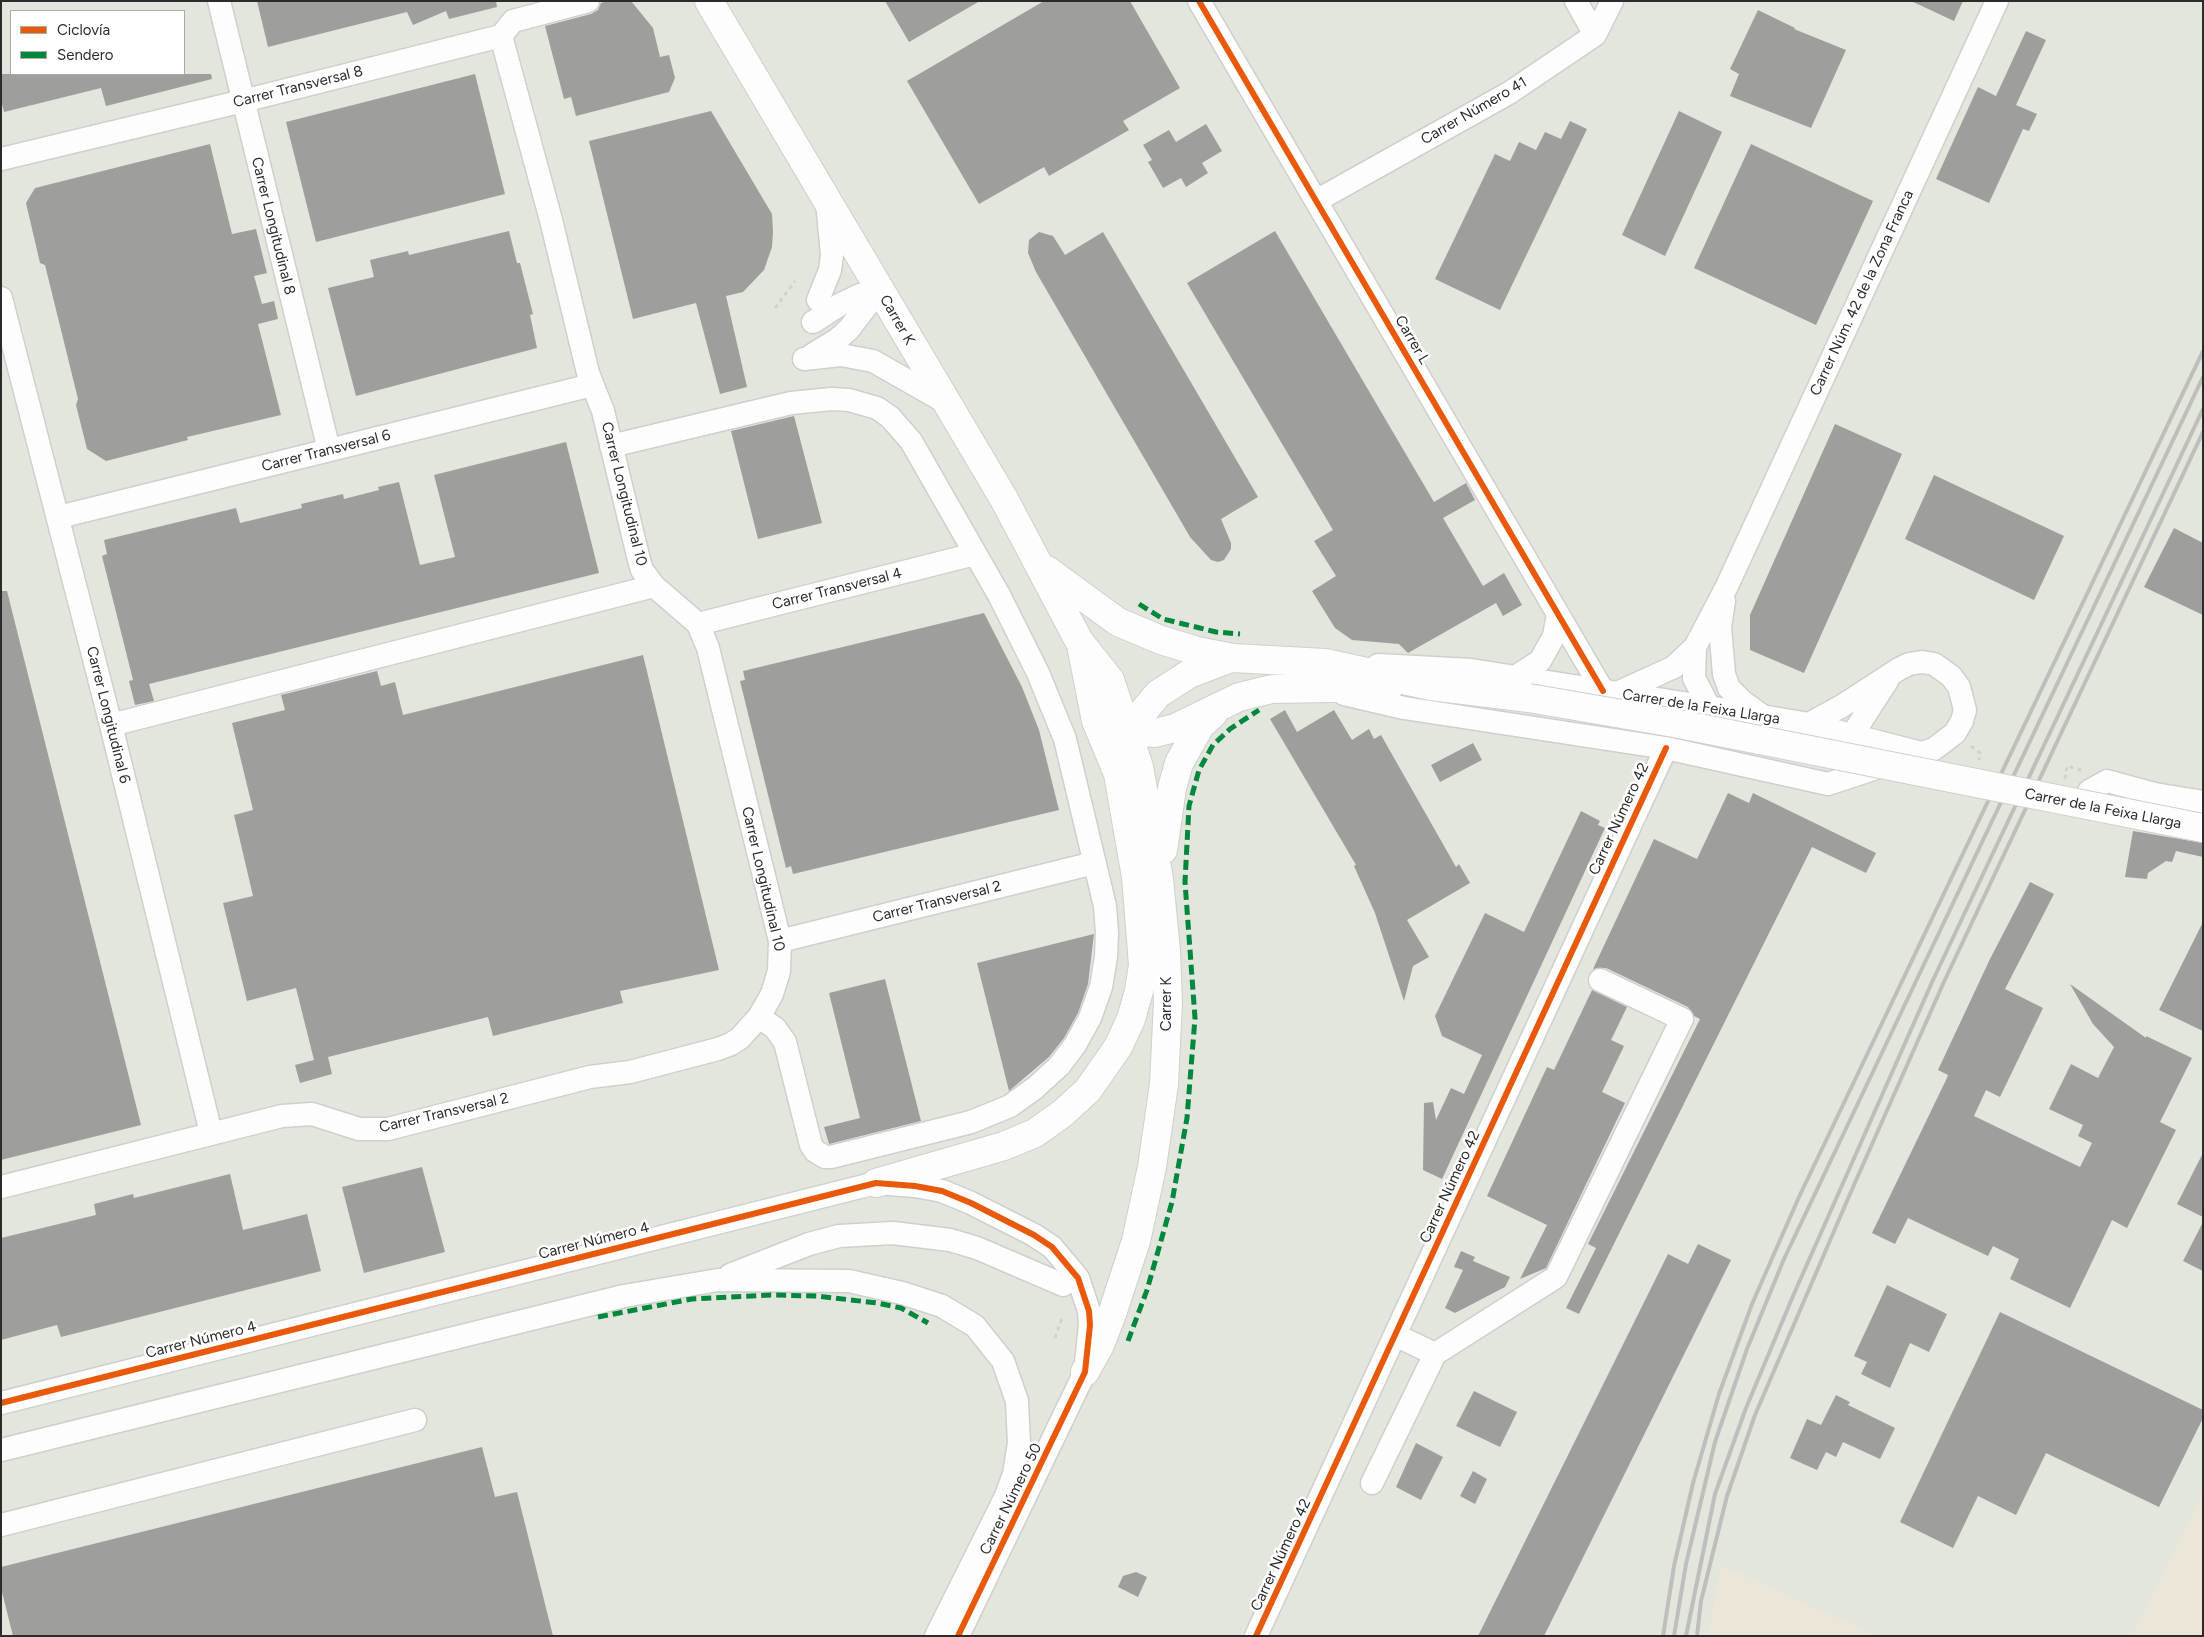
<!DOCTYPE html>
<html>
<head>
<meta charset="utf-8">
<style>
  body { margin:0 }
  #map { position:relative; width:2204px; height:1637px; overflow:hidden; background:#f1f3ef; font-family:Figtree,sans-serif }
  canvas { display:block }
  .frame { position:absolute; inset:0; border:2px solid #2b2c29; pointer-events:none }
  .legend { position:absolute; left:10px; top:10px; width:175px; height:65px; box-sizing:border-box; background:#fff; border:1px solid #aaaba9; margin:0; padding:6px 9px; list-style:none; font-size:15px; color:#2b2c29 }
  .legend li { display:flex; align-items:center; gap:10px; height:25px }
  .legend b { width:25px; border:1px solid #aaaba9 }
</style>
</head>
<body>
<div id="map">
<canvas width="2204" height="1637"></canvas>
<div class="frame"></div>
<ul class="legend">
<li><b style="height:6px;background:#e8590c"></b>Ciclovía</li>
<li><b style="height:6px;background:#00873e"></b>Sendero</li>
</ul>
</div>
<script>
const g = document.querySelector('canvas').getContext('2d');
g.lineJoin = 'round';
function fill(path, color) { g.fillStyle = color; g.fill(path, 'evenodd'); }
const toPath = rows => new Path2D(rows.map(r => 'M' + r).join(''));
function strokePath(path, color, width, dash) { g.strokeStyle = color; g.lineWidth = width; g.lineCap = dash ? 'butt' : 'round'; g.setLineDash(dash || []); g.stroke(path); }
function label(font, color, halo, rows, align = 'center') {
  g.font = font + ' Figtree,sans-serif'; g.lineWidth = 5; g.setLineDash([]); g.textBaseline = 'middle'; g.strokeStyle = halo; g.fillStyle = color; for (const [text, x, y, turn = 0] of rows) {
    g.save(); g.translate(x, y); g.rotate((+turn || 0) * Math.PI / 180); g.textAlign = isNaN(turn) ? turn : align; if (halo) g.strokeText(text, 0, 0); g.fillText(text, 0, 0); g.restore();
  }
}
fill(toPath([
  [1,1,2203,1,2203,1636,1,1636],
  [11,11,184,11,184,74,11,74]
]), '#e2e6dd');
fill(toPath([
  [2203,1492,2203,1636,2132,1636],
  [1721,1565,1877,1636,1708,1636]
]), '#ece6d9');
fill(toPath([
  [257,1,496,1,497,7,449,19,446,11,413,25,407,12,268,47],
  [607,1,631,1,653,28,660,57,669,55,675,78,669,92,576,116,571,97,564,99,545,26,591,14,598,10,601,3],
  [885,1,980,1,909,42],
  [1044,1,1130,1,1180,88,1123,121,1129,130,1049,176,1044,167,979,204,907,81],
  [1911,1,1963,1,1954,21],
  [1758,10,1795,28,1794,29,1846,50,1811,128,1730,96,1739,74,1730,69],
  [2026,31,2046,40,2016,105,2037,114,2029,131,2023,129,1989,203,1936,179,1978,87,1996,96],
  [1,74,211,74,212,79,106,106,101,88,4,112,1,100],
  [475,74,505,194,316,242,286,122],
  [711,111,772,214,773,232,772,247,764,270,743,292,726,296,747,387,720,394,696,303,633,319,589,141],
  [1679,111,1722,132,1665,256,1622,235],
  [1570,121,1587,129,1500,310,1435,279,1495,154,1510,161,1519,142,1536,150,1545,132,1561,139],
  [1206,124,1222,151,1202,163,1208,173,1186,187,1181,178,1163,188,1148,162,1152,160,1143,145,1169,130,1176,142],
  [210,144,232,234,256,229,267,273,254,276,262,304,274,301,278,319,258,324,281,415,187,437,188,440,106,461,87,449,76,405,78,399,45,265,40,263,26,203,35,188],
  [1751,144,1873,201,1816,325,1694,268],
  [509,231,517,263,520,263,533,314,530,315,537,348,356,396,328,288,374,277,370,260,408,251,409,255],
  [1275,231,1434,502,1466,483,1475,500,1443,518,1483,586,1504,573,1522,605,1503,616,1496,603,1408,653,1399,644,1352,640,1335,628,1312,591,1336,576,1314,541,1333,530,1187,283],
  [1039,232,1053,236,1065,255,1103,232,1258,497,1221,519,1231,543,1231,549,1224,560,1218,562,1211,560,1190,537,1036,272,1028,253,1029,240],
  [794,416,822,523,758,539,731,431],
  [1835,424,1902,454,1804,673,1750,650,1750,615],
  [566,442,599,573,149,684,154,701,135,705,129,681,133,680,102,556,107,554,104,540,236,508,240,523,302,508,301,504,343,494,344,499,379,490,378,487,399,482,420,565,455,557,434,475],
  [1934,475,2064,536,2034,600,1905,539],
  [2174,528,2203,543,2203,615,2144,587],
  [1,591,7,591,141,1125,1,1160],
  [984,613,1022,687,1039,730,1059,810,793,874,791,866,786,868,740,681,745,680,743,671],
  [643,655,719,970,620,991,623,1003,493,1036,488,1017,328,1057,332,1074,300,1083,295,1065,314,1060,296,988,247,1001,223,903,253,896,234,815,253,810,232,723,285,710,281,695,377,671,381,686,395,682,403,715],
  [1285,710,1297,732,1334,710,1352,740,1369,729,1374,739,1381,735,1456,867,1459,864,1470,883,1407,920,1429,957,1413,966,1404,1001,1375,913,1354,866,1356,865,1270,719],
  [1473,743,1482,760,1440,782,1431,765],
  [1728,793,1749,803,1753,793,1876,853,1866,873,1812,847,1579,1314,1566,1308,1596,1248,1588,1244,1700,1019,1694,1016,1688,1007,1606,968,1593,969,1654,839,1697,859],
  [1581,811,1600,821,1598,825,1605,828,1442,1179,1423,1170,1424,1103,1433,1102,1436,1120,1451,1088,1464,1094,1482,1055,1442,1036,1435,1016,1485,913,1524,932],
  [2133,831,2203,843,2203,857,2176,851,2172,862,2166,861,2148,873,2147,879,2125,877],
  [2030,882,2054,894,2005,989,2043,1008,2000,1097,1986,1090,1974,1116,2080,1167,2092,1143,2078,1136,2083,1125,2049,1109,2071,1064,2098,1078,2114,1047,2093,1024,2070,984,2146,1038,2146,1036,2192,1058,2160,1122,2176,1130,2127,1228,2112,1220,2070,1308,2010,1279,2019,1259,1993,1246,1988,1256,1908,1218,1895,1244,1872,1233,1946,1080,1948,1075,1938,1070,1990,959],
  [2203,922,2203,1031,2159,1010],
  [1094,934,1088,984,1078,1013,1064,1038,1049,1057,1009,1091,977,963],
  [885,979,921,1121,829,1144,824,1127,860,1118,829,993],
  [1592,990,1627,1007,1611,1040,1624,1046,1602,1092,1625,1103,1546,1268,1520,1279,1547,1225,1487,1196,1547,1067,1554,1070],
  [2203,1153,2203,1217,2177,1204],
  [422,1167,445,1252,364,1273,342,1187],
  [230,1174,243,1230,307,1214,321,1271,61,1337,57,1325,1,1340,1,1238,96,1215,94,1204,133,1194,134,1198],
  [2203,1222,2203,1271,2183,1261],
  [1698,1244,1731,1260,1544,1636,1478,1636,1668,1254,1688,1264],
  [1461,1251,1475,1257,1473,1261,1510,1277,1505,1287,1455,1313,1445,1308,1463,1270,1454,1267],
  [1887,1285,1947,1314,1929,1352,1910,1343,1890,1388,1861,1374,1867,1362,1854,1356],
  [2000,1312,2203,1410,2203,1418,2159,1507,2046,1453,2016,1515,1978,1496,1953,1548,1900,1522],
  [1474,1391,1517,1412,1500,1447,1456,1426],
  [1836,1395,1850,1402,1848,1405,1895,1428,1880,1459,1843,1442,1836,1457,1826,1452,1817,1470,1790,1458,1807,1419,1821,1425],
  [1416,1443,1443,1457,1421,1500,1396,1487],
  [482,1447,495,1497,517,1492,553,1636,13,1636,1,1588,1,1567],
  [1473,1471,1487,1479,1475,1504,1460,1496],
  [1136,1572,1147,1577,1138,1597,1118,1587,1123,1576]
]), '#9e9f9c');
const minor = toPath([
  [219,1,329,450],
  [1199,1,1603,691],
  [1576,1,1595,35],
  [1,159,243,101,501,36,513,21,588,1],
  [1316,201,1509,93,1595,35,1612,1],
  [1,298,111,725,211,1133],
  [818,300,830,270,832,255,827,202],
  [813,322,841,304,860,295,879,290],
  [812,355,838,339,849,329,879,290],
  [804,359,841,355,873,361,945,402],
  [611,446,791,403,832,399,849,400,877,408,890,417,911,441,999,595,1038,673,1065,739,1105,906,1107,933,1106,957,1101,987,1090,1018,1075,1045,1059,1066,1035,1088,1010,1106,971,1122,831,1157,825,1157,815,1151,811,1145,785,1042,775,1028,759,1017],
  [59,517,592,385],
  [1724,601,1720,627,1724,674,1729,688,1743,702,1761,715],
  [698,624,975,554],
  [1378,665,1471,670,1709,707,1809,724,1921,753],
  [1515,677,1540,661,1554,636,1558,614],
  [1617,693,1674,667,1695,647],
  [1344,694,1404,708,1666,748,1828,784,1934,749,1955,733,1962,721,1965,710,1959,687,1951,676,1934,664,1922,662,1909,664,1899,669,1842,706,1809,724],
  [1709,707,1694,678,1695,647,1727,586,1997,1],
  [111,725,654,586],
  [1845,746,1887,681],
  [2155,794,2127,813,2095,807,2089,791,2107,781,2155,794,2203,802],
  [780,941,1094,863],
  [1,1187,282,1116,312,1114,359,1129,388,1129,590,1077,630,1072,718,1049,731,1044,740,1038,759,1017,772,994,779,971,780,941,708,648,698,624,654,586,642,570,639,560,603,411,588,373,551,220,501,36],
  [730,1275,809,1244,839,1236,893,1233,950,1240,977,1248,1063,1285],
  [1395,1335,1435,1354,1556,1277,1682,1019,1600,980],
  [1,1403,876,1183,915,1186,942,1191,971,1203,1034,1235,1052,1247,1078,1278,1089,1311,1090,1325,1085,1372,958,1636],
  [1,1450,624,1296,718,1280,849,1281,902,1293,942,1306,975,1326,1003,1361,1017,1401,1019,1443,1014,1474,1006,1496,936,1636],
  [1372,1483,1435,1354],
  [1,1525,415,1420],
  [1256,1636,1666,748]
]);
const major = toPath([
  [709,1,1004,499,1079,641,1110,680,1139,767,1159,879,1166,951,1168,1002,1164,1084,1152,1167,1136,1241,1112,1314,1100,1345,1085,1372],
  [1047,570,1118,622,1161,640,1197,651,1233,658,1325,663,1431,686,1529,698],
  [1115,721,1127,731,1155,733,1175,728,1239,697,1272,689,1389,687],
  [1123,744,1127,731,1158,694,1189,674,1231,658],
  [1163,850,1172,788,1179,763,1200,726,1213,714],
  [876,1183,1004,1146,1035,1133,1063,1113,1088,1090,1118,1047,1131,1019,1139,991,1143,965,1136,877,1118,774,1096,721,1082,650]
]);
strokePath(minor, '#cfd0cd', 25);
strokePath(major, '#cfd0cd', 30);
strokePath(toPath([
  [775,308,795,281],
  [1971,746,1980,753,1979,760],
  [2065,779,2067,766,2084,771],
  [1055,1338,1062,1318]
]), '#d1d1d0', 3, [4, 4]);
strokePath(minor, '#fdfdfd', 22);
strokePath(major, '#fdfdfd', 28);
strokePath(toPath([
  [1663,1636,1674,1566,1693,1483,1719,1394,1752,1304,1799,1197,2203,351],
  [1674,1636,1686,1564,1715,1442,1747,1349,1784,1259,2203,377],
  [1686,1636,1715,1494,1746,1408,1793,1296,1933,980,2203,409],
  [1697,1636,1701,1601,1727,1496,1755,1415,1850,1194,1943,984,2203,432]
]), '#bebebd', 4);
const majorBridge = toPath([
  [1529,698,1674,723,2203,828]
]);
strokePath(majorBridge, '#cfd0cd', 30, []);
strokePath(majorBridge, '#fdfdfd', 28);
strokePath(toPath([
  [1139,604,1163,619,1216,632,1240,634],
  [598,1317,692,1299,771,1295,817,1296,877,1303,901,1308,928,1323],
  [1128,1341,1147,1290,1172,1202,1187,1118,1195,1018,1185,882,1189,806,1199,770,1213,745,1230,729,1259,710]
]), '#00873e', 5, [10, 5]);
strokePath(toPath([
  [1199,1,1603,691],
  [1,1403,876,1183,915,1186,942,1191,971,1203,1034,1235,1052,1247,1078,1278,1089,1311,1090,1325,1085,1372,958,1636],
  [1256,1636,1666,748]
]), '#e8590c', 6);
label('15px', '#2b2c29', '#fff', [
  ["Carrer Transversal 8",298,87,-14],
  ["Carrer Número 41",1474,111,-30],
  ["Carrer Longitudinal 8",273,226,76],
  ["Carrer Núm. 42 de la Zona Franca",1862,293,-65],
  ["Carrer K",897,320,60],
  ["Carrer L",1412,340,60],
  ["Carrer Transversal 6",326,451,-14],
  ["Carrer Longitudinal 10",624,494,76],
  ["Carrer Transversal 4",837,589,-14],
  ["Carrer de la Feixa Llarga",1701,707,9],
  ["Carrer Longitudinal 6",108,715,76],
  ["Carrer de la Feixa Llarga",2103,809,11],
  ["Carrer Número 42",1619,819,-65],
  ["Carrer Longitudinal 10",763,879,77],
  ["Carrer Transversal 2",937,902,-14],
  ["Carrer K",1167,1004,-90],
  ["Carrer Transversal 2",444,1113,-13],
  ["Carrer Número 42",1450,1187,-65],
  ["Carrer Número 4",594,1241,-14],
  ["Carrer Número 4",201,1340,-14],
  ["Carrer Número 50",1011,1499,-64],
  ["Carrer Número 42",1281,1555,-65]
]);
</script>
</body>
</html>
